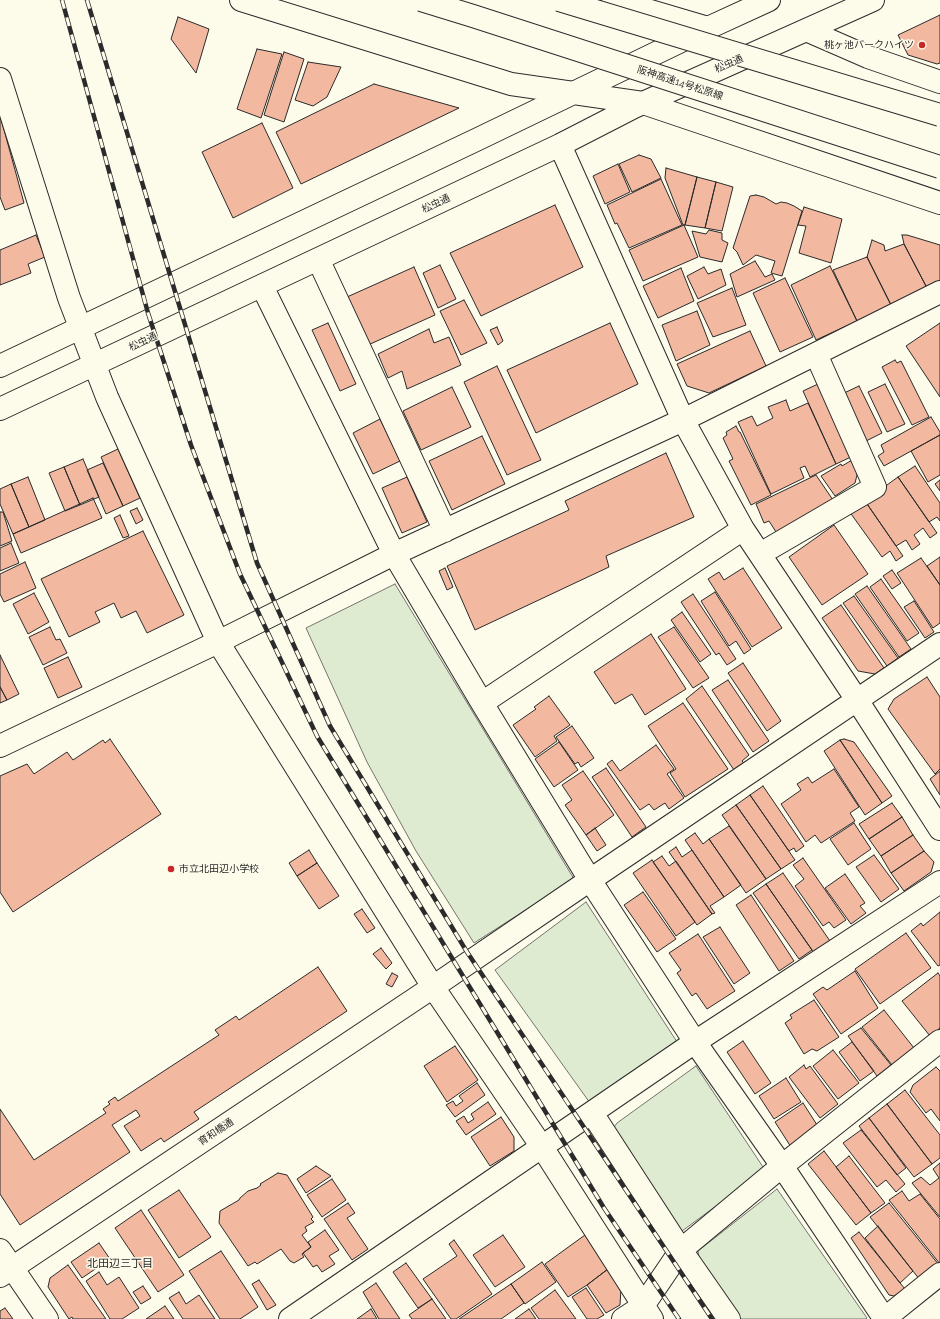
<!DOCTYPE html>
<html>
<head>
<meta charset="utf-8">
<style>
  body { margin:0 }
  canvas { display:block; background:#fdfbea }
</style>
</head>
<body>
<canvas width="940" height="1319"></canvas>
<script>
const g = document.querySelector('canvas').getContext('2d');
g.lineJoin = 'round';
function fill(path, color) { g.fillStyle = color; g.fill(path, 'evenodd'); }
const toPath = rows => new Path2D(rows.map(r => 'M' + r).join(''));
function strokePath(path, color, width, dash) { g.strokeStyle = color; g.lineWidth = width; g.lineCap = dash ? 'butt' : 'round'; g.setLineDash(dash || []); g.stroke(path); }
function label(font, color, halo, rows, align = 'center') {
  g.font = font + ' Raleway,"Noto Sans JP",sans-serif'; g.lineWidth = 3; g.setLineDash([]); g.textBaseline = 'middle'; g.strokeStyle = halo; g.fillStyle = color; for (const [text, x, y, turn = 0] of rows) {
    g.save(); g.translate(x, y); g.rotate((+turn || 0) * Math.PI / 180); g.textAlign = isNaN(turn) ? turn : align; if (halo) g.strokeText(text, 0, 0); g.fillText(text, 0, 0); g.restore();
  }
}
const green = toPath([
  [395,584,574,879,474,943,416,851,367,762,306,628,395,584],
  [586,902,679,1045,590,1103,495,970,586,902],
  [696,1066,765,1170,682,1231,612,1130,617,1123,696,1066],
  [777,1189,867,1318,866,1319,737,1319,700,1263,698,1251,777,1189]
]);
fill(green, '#deebd1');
strokePath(green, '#74746e', 1);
const building = toPath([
  [940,15,940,63,937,64,908,55,898,35,940,15],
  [178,17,209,29,196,73,171,39,178,17],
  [257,49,282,54,261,118,237,109,257,49],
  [284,52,304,59,284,122,264,115,284,52],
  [308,62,341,67,327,97,313,106,295,100,308,62],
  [374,84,459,108,301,184,276,132,374,84],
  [0,115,24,203,5,210,0,197,0,115],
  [262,123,293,188,233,218,202,152,262,123],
  [639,155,651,159,661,178,632,192,619,164,639,155],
  [618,164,630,192,605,204,593,176,618,164],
  [666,168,697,177,685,225,683,225,665,178,666,168],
  [697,177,716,182,705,228,685,225,697,177],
  [661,179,682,225,629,248,617,223,615,224,607,205,661,179],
  [716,182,733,187,722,231,705,228,716,182],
  [756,195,764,197,776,204,781,202,787,203,794,206,802,211,782,276,771,273,775,261,756,255,743,265,737,252,733,248,750,196,756,195],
  [555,205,583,267,481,316,450,253,555,205],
  [804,207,842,219,831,263,799,253,806,226,798,225,804,207],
  [684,225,698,257,643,281,629,250,684,225],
  [709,230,722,233,722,240,728,243,722,262,700,257,692,231,706,234,709,230],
  [36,235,45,257,28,264,31,273,0,285,0,250,36,235],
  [902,235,907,235,940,245,940,282,927,288,904,244,902,235],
  [872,240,884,245,885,251,904,244,927,288,891,305,867,257,872,240],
  [867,257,891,305,857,321,833,270,867,257],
  [755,261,765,277,772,274,775,280,737,297,730,274,755,261],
  [440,265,456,299,438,308,423,273,440,265],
  [830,266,857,321,816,340,791,285,830,266],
  [414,267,435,315,368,345,347,297,414,267],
  [704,267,708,274,721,269,726,285,698,299,687,276,704,267],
  [681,268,694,301,658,318,643,286,681,268],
  [785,278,813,337,780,352,753,293,785,278],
  [732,288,746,325,713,337,697,303,732,288],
  [464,300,487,343,461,355,440,311,464,300],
  [697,311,710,345,676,361,662,325,697,311],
  [328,323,356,384,340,391,312,330,328,323],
  [610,323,638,384,536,433,507,370,610,323],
  [940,323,940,397,906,346,940,323],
  [497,327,503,341,498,345,490,330,497,327],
  [429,329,434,343,449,337,461,365,407,389,402,371,388,378,378,354,429,329],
  [750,331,766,366,709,393,687,386,677,364,750,331],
  [895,360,897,363,901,361,929,417,912,425,882,367,895,360],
  [497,366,541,460,507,475,464,382,497,366],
  [818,384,853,456,836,464,803,391,818,384],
  [885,384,905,424,887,432,868,392,885,384],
  [859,386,882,433,866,441,842,394,859,386],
  [452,387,471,427,421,450,403,411,452,387],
  [786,400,790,411,808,403,836,464,810,477,805,466,800,468,804,478,771,494,738,422,752,416,757,426,773,418,768,407,786,400],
  [931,417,940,432,940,435,884,466,878,456,884,452,881,445,931,417],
  [380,419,400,461,373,474,353,433,380,419],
  [736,426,739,432,740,432,771,495,751,505,729,461,733,459,723,438,727,435,726,432,736,426],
  [940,435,940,475,928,482,911,451,940,435],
  [482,436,505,484,452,510,429,461,482,436],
  [118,449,140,498,123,506,101,457,118,449],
  [666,453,694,517,606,556,609,567,475,630,447,566,569,510,565,501,666,453],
  [83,459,99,497,80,505,64,467,83,459],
  [852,460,858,471,855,483,835,496,821,476,841,464,842,466,852,460],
  [103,463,123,506,106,514,87,470,103,463],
  [915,466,940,503,940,521,937,517,929,522,898,477,915,466],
  [64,467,80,505,65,511,49,473,64,467],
  [816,475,833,500,778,535,769,521,764,523,756,504,816,475],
  [28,477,45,520,29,527,11,484,28,477],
  [407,477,427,522,402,533,382,488,407,477],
  [898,477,937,533,930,538,923,528,914,535,920,544,912,550,906,540,896,546,865,501,898,477],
  [940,480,940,491,935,484,940,480],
  [11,484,29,527,13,534,0,504,0,489,11,484],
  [93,498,102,518,21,553,13,534,93,498],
  [865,501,903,556,896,561,890,551,882,557,849,511,865,501],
  [137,508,143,520,136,524,130,511,137,508],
  [0,512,3,512,12,541,0,546,0,512],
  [120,515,129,536,123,538,114,518,120,515],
  [834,525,868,574,822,605,789,557,834,525],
  [143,531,184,615,147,633,136,611,121,618,114,603,95,612,100,622,69,637,41,579,143,531],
  [11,543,19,563,0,571,0,548,11,543],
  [940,557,940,585,927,566,940,557],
  [921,558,940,585,940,623,933,628,897,573,921,558],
  [25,562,36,588,4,602,0,594,0,574,25,562],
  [445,568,453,587,447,590,439,571,445,568],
  [743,568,782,628,752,647,708,579,719,572,724,580,743,568],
  [892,570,901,583,892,589,883,576,892,570],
  [881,579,919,633,907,641,870,587,881,579],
  [867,586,911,649,899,657,855,594,867,586],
  [715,592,751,649,744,654,736,641,729,646,701,601,715,592],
  [34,593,49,622,28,634,13,604,34,593],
  [693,594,736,659,727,665,719,653,716,655,681,602,693,594],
  [854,596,898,658,887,666,843,603,854,596],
  [914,601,934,632,925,638,904,607,914,601],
  [841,605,884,668,875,674,858,671,822,618,841,605],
  [682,612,711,654,700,662,671,620,682,612],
  [50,627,56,640,60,639,67,653,43,665,29,637,50,627],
  [674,627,709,678,693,688,658,637,674,627],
  [651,634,686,689,645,715,632,694,615,704,594,672,651,634],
  [0,655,19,694,7,700,0,687,0,655],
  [68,657,82,687,58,698,44,668,68,657],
  [743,663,781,721,767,731,728,673,743,663],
  [927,677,940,697,940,769,935,774,888,709,894,699,927,677],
  [728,680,769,741,753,752,712,690,728,680],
  [702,686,749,755,742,761,744,763,734,770,686,699,702,686],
  [0,687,7,700,0,703,0,687],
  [549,696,570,725,554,736,557,741,535,757,513,725,536,709,534,707,549,696],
  [683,703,728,769,685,797,670,773,676,769,648,726,683,703],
  [572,726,594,758,581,767,578,762,575,764,556,737,572,726],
  [110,739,161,814,13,912,0,892,0,776,27,764,34,774,67,752,73,760,103,740,105,743,110,739],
  [844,739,854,742,892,796,882,803,840,740,844,739],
  [840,740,882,803,865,815,824,751,840,740],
  [559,742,578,770,554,787,535,759,559,742],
  [656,745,674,769,667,774,684,798,669,809,665,803,654,810,649,804,640,810,607,764,612,760,620,771,656,745],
  [606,768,646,827,632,837,592,777,606,768],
  [834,769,859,807,850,813,855,821,821,843,815,835,806,842,781,804,801,790,797,784,808,777,812,783,834,769],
  [583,771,614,815,586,835,565,805,572,800,562,785,583,771],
  [940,771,940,795,930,779,940,771],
  [763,786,804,846,796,852,794,848,789,851,750,795,763,786],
  [750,795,795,860,781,869,736,805,750,795],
  [892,803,902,817,869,839,859,824,892,803],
  [736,805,781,869,766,879,722,815,736,805],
  [902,817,913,835,881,856,869,839,902,817],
  [854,823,871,849,848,865,830,839,854,823],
  [729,826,766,879,746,893,709,839,729,826],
  [595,828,606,845,597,851,586,835,595,828],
  [695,833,703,844,709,839,741,885,724,897,685,840,695,833],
  [913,835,924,851,891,873,881,856,913,835],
  [676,847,682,857,692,850,724,897,710,906,715,913,712,914,669,852,676,847],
  [309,850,317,863,297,876,289,863,309,850],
  [924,851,934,862,931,872,904,891,891,873,924,851],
  [874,855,899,889,881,902,856,867,874,855],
  [662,856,669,866,676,861,712,914,697,925,653,862,662,856],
  [803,858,846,920,834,928,829,922,823,926,795,886,804,879,793,865,803,858],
  [652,860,695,922,676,936,633,873,652,860],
  [317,863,339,896,319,909,297,876,317,863],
  [783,873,830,941,814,953,766,884,783,873],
  [845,874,865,903,860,906,866,913,851,924,825,888,845,874],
  [766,884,812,950,799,959,753,893,766,884],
  [643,892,676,939,657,952,624,905,643,892],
  [751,895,794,961,779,971,736,905,751,895],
  [362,909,375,928,367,933,354,914,362,909],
  [940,912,940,965,938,966,911,931,921,923,923,926,940,912],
  [720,927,750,973,734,984,703,937,720,927],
  [906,933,931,968,880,1004,855,969,906,933],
  [698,934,735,991,707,1009,696,993,692,996,677,973,681,970,669,953,698,934],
  [381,948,392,963,386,969,373,954,381,948],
  [318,967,347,1011,194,1112,199,1119,164,1142,161,1138,141,1151,124,1126,140,1116,136,1110,112,1125,130,1152,20,1225,0,1194,0,1109,34,1160,106,1113,103,1109,110,1104,108,1102,115,1097,118,1101,219,1035,215,1030,236,1016,239,1020,318,967],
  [855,971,878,1008,841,1034,813,994,823,987,827,990,855,971],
  [392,973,398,976,392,987,386,984,392,973],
  [938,973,940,976,940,1028,930,1036,902,1001,938,973],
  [814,1000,839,1037,817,1051,812,1049,804,1054,785,1023,792,1018,790,1015,814,1000],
  [884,1010,914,1048,892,1065,862,1027,884,1010],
  [861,1028,891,1065,877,1076,848,1036,861,1028],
  [743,1041,771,1083,755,1094,727,1052,743,1041],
  [852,1042,874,1071,860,1081,839,1052,852,1042],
  [455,1046,478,1080,447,1102,424,1066,455,1046],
  [833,1050,859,1083,838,1099,813,1066,833,1050],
  [804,1065,806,1069,810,1066,838,1104,820,1118,789,1077,804,1065],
  [936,1067,940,1071,940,1121,931,1109,926,1113,910,1092,913,1085,936,1067],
  [786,1078,801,1102,774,1119,759,1096,786,1078],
  [477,1083,485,1095,455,1117,446,1105,453,1101,456,1106,463,1101,459,1096,477,1083],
  [905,1090,940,1135,940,1158,932,1164,887,1104,905,1090],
  [488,1102,496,1114,466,1135,456,1121,464,1116,468,1123,474,1119,471,1114,488,1102],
  [803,1103,819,1128,791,1147,775,1122,803,1103],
  [887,1104,932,1164,914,1177,869,1118,887,1104],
  [501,1117,514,1137,514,1151,490,1166,471,1137,501,1117],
  [869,1118,906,1168,897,1175,859,1126,869,1118],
  [861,1130,905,1184,896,1192,886,1180,877,1187,843,1143,861,1130],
  [824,1151,871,1213,856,1225,808,1164,824,1151],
  [849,1156,885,1203,871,1213,836,1167,849,1156],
  [940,1163,940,1217,912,1183,921,1177,930,1185,939,1178,933,1169,940,1163],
  [316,1166,331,1176,306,1193,297,1179,316,1166],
  [278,1173,287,1175,313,1217,311,1219,314,1222,305,1227,307,1231,302,1235,311,1247,302,1254,304,1257,294,1263,290,1261,281,1249,257,1264,255,1262,248,1266,219,1223,220,1211,239,1200,240,1198,248,1191,257,1188,261,1185,260,1184,278,1173],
  [332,1179,346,1200,322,1217,307,1195,332,1179],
  [179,1190,211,1237,179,1258,148,1210,179,1190],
  [902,1191,909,1201,920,1194,940,1219,940,1264,889,1200,902,1191],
  [348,1203,355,1213,347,1218,368,1249,352,1260,324,1219,348,1203],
  [889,1203,939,1265,920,1280,870,1217,889,1203],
  [141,1210,184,1275,158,1292,115,1228,141,1210],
  [878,1226,913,1271,900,1283,865,1238,878,1226],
  [325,1230,339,1250,329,1256,335,1264,322,1272,317,1265,313,1267,303,1253,311,1247,308,1242,325,1230],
  [859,1232,905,1289,894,1296,889,1295,851,1238,859,1232],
  [503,1235,525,1267,495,1287,473,1255,503,1235],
  [585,1235,608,1269,587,1285,568,1297,545,1264,585,1235],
  [454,1240,492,1294,456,1319,451,1319,423,1279,457,1256,449,1244,454,1240],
  [99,1243,110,1259,82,1278,71,1262,99,1243],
  [221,1251,258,1307,240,1319,220,1319,189,1271,221,1251],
  [542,1262,556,1282,525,1304,511,1284,542,1262],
  [406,1263,432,1299,418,1308,393,1272,406,1263],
  [68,1265,106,1319,73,1319,72,1317,69,1319,48,1287,50,1278,68,1265],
  [608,1269,621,1288,620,1305,606,1313,587,1285,608,1269],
  [99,1272,107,1285,119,1277,139,1308,122,1319,110,1319,86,1281,99,1272],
  [259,1280,276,1305,267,1310,252,1284,259,1280],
  [376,1283,400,1319,379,1319,363,1292,376,1283],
  [511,1284,524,1303,501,1319,459,1319,511,1284],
  [143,1286,151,1298,141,1304,133,1292,143,1286],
  [586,1288,604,1315,597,1319,587,1319,572,1297,586,1288],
  [555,1290,576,1319,539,1319,531,1308,555,1290],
  [179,1292,186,1304,199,1295,215,1319,183,1319,169,1298,179,1292],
  [432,1299,446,1319,412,1319,409,1315,432,1299],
  [165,1306,174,1319,146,1319,165,1306],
  [5,1308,13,1319,0,1319,0,1311,5,1308],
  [371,1309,377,1319,357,1319,371,1309],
  [529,1309,536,1319,515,1319,529,1309]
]);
fill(building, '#f2b8a0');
strokePath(building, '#2b2b2b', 1);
const minor = toPath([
  [241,0,511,84,643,103,940,203],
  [613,0,708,28],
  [806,30,868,57,940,82],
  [0,79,69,298,107,397,218,642,433,987,542,1147,652,1319],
  [560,145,683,420,743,529,857,700,940,829],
  [318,259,445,531],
  [262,286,394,554,482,703,590,880,695,1042,782,1166,884,1318],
  [0,366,476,140,708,28,769,0],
  [0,409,560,145,634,107,873,0],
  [760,554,875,487,816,354],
  [482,703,743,529],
  [0,746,218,642,394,554,683,420,940,292],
  [592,1113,681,1250,729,1319],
  [0,1250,47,1319],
  [0,1276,433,987,590,880,940,644],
  [290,1319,695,1042,940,882],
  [623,1319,643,1306,681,1250,782,1166,940,1041],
  [884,1319,940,1274]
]);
strokePath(minor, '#2b2b2b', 24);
strokePath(minor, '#fdfbea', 22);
const rail = toPath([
  [62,0,148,313,191,445,240,574,317,736,604,1208,679,1319],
  [87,0,257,563,330,726,467,952,712,1319]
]);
strokePath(rail, '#2b2b2b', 4.5);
strokePath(rail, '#fdfbea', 3, [9]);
const highwayBridge = toPath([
  [421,0,473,16,940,167],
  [559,0,940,115]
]);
strokePath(highwayBridge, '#2b2b2b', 24, []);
strokePath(highwayBridge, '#fdfbea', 22);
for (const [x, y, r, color] of [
  [922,45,4,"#c62828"],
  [171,869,4,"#c62828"]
]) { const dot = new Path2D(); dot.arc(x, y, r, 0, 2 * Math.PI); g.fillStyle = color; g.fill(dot); strokePath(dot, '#fdfbea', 1.5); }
label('10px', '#2b2b2b', '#fdfbea', [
  ["桃ヶ池パークハイツ",914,45],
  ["市立北田辺小学校",179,869,"left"]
], 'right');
label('10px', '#2b2b2b', '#fdfbea', [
  ["松虫通",729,64,-24],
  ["阪神高速14号松原線",680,83,18],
  ["松虫通",436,204,-25],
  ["松虫通",143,342,-25],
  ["育和橋通",216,1132,-34]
]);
label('11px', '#2b2b2b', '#fdfbea', [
  ["北田辺三丁目",120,1264]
]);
</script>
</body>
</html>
